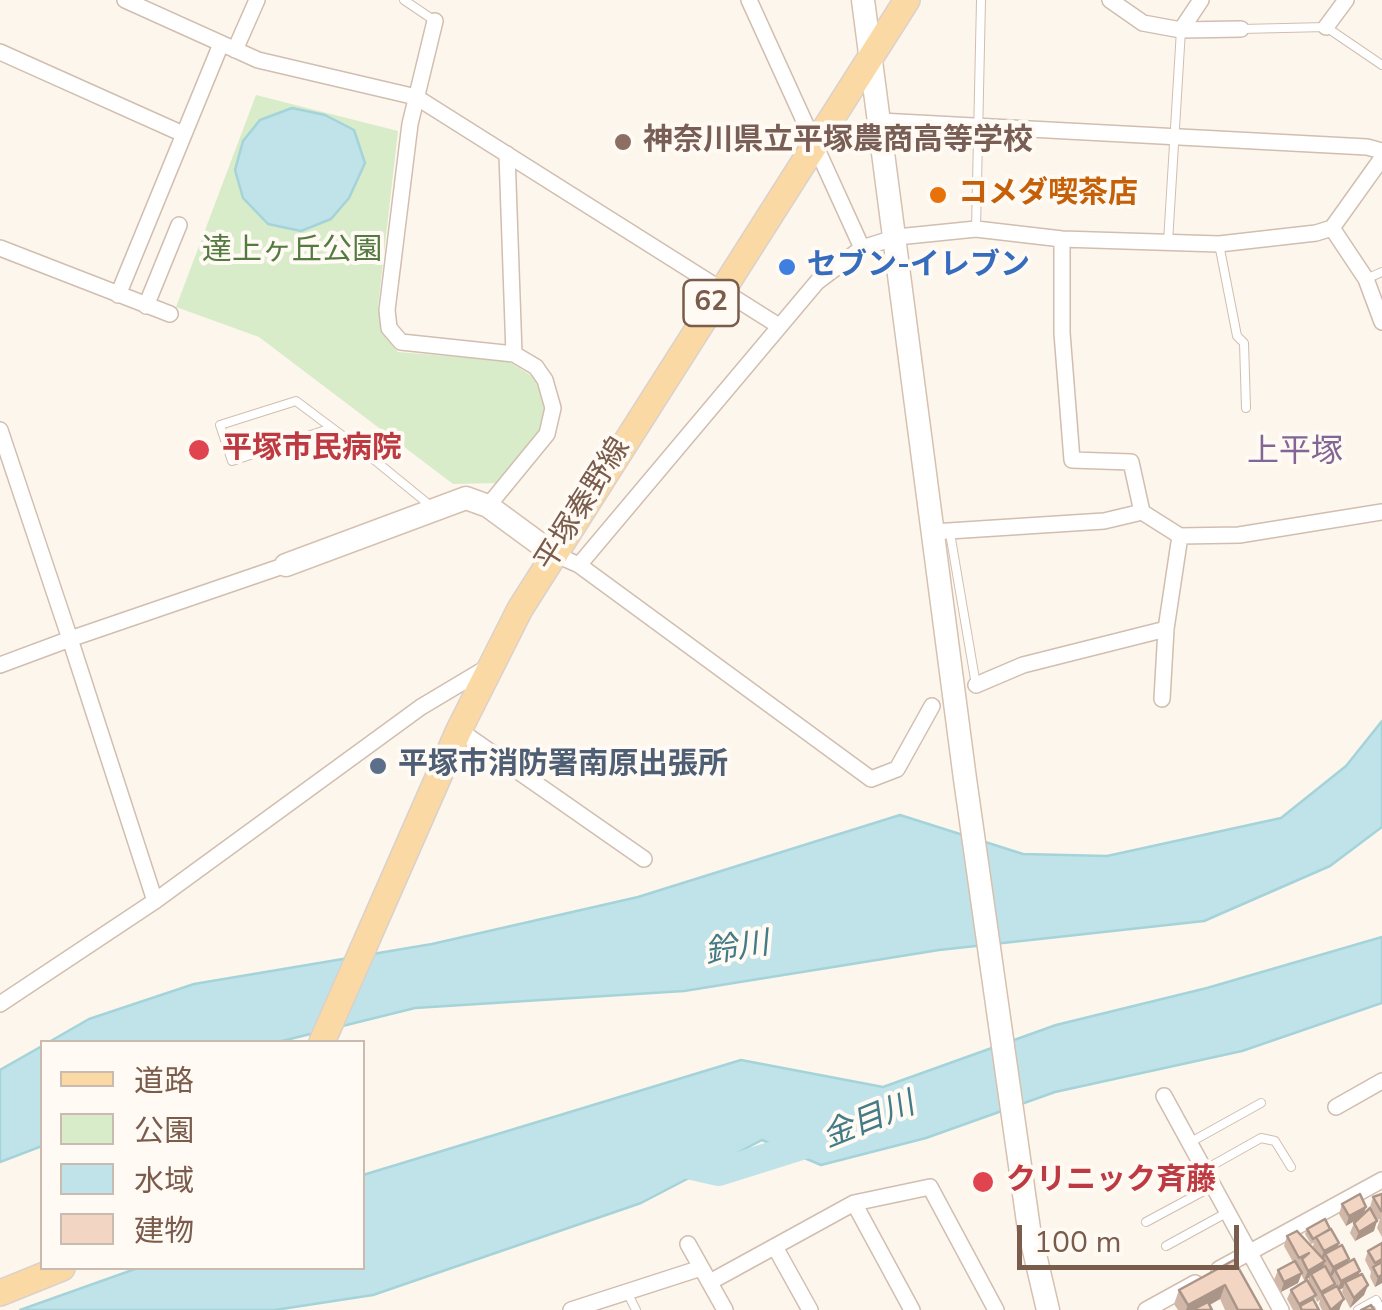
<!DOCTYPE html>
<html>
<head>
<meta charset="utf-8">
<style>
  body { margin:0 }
  #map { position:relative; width:1382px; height:1310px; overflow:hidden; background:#fdf6ec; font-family:"Nunito Sans","Noto Sans JP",sans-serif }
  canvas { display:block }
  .legend { position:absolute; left:40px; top:1040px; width:325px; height:230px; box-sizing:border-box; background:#fffaf3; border:2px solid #cabbb1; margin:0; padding:12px 18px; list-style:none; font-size:30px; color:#7a5c4d }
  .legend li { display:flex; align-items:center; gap:20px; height:50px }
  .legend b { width:50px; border:2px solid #cabbb1 }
  .scale { position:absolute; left:1017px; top:1225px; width:222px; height:45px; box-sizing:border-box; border:5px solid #7a5c4d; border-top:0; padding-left:12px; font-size:30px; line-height:35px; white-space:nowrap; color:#7a5c4d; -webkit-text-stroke:8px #fffaf3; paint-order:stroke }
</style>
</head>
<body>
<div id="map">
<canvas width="1382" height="1310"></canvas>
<ul class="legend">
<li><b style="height:12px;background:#fbd9a5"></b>道路</li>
<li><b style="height:28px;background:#d8ecc9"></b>公園</li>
<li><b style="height:28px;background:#bfe3e8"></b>水域</li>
<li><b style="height:28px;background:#f3d5c3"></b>建物</li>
</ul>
<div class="scale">100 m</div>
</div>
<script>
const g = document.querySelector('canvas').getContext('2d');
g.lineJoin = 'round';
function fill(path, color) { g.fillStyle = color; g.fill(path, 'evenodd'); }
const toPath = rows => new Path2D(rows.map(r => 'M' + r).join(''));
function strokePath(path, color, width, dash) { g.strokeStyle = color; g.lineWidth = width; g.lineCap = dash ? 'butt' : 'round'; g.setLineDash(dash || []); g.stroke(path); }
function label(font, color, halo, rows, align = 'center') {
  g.font = font + ' "Nunito Sans","Noto Sans JP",sans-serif'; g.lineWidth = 8; g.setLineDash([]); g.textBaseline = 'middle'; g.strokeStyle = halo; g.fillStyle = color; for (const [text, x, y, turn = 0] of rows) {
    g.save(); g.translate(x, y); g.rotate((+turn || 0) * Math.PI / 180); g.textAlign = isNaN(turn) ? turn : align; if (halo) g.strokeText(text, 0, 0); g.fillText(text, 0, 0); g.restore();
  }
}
fill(toPath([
  [256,95,398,131,378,306,381,331,398,352,508,361,535,378,546,414,544,429,498,483,453,484,259,337,176,307]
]), '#d8ecc9');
const water = toPath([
  [292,108,325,115,354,130,365,163,349,198,331,219,301,231,268,224,243,198,235,170,243,141,260,120,292,108],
  [1382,721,1382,827,1330,866,1204,921,939,950,684,991,415,1008,278,1042,49,1042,89,1019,194,984,432,944,638,897,900,815,1023,854,1107,856,1281,818,1346,766,1382,721],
  [1382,937,1382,1003,1242,1051,1055,1092,926,1138,821,1165,762,1140,641,1203,373,1295,275,1310,20,1310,138,1268,362,1268,363,1175,741,1060,883,1087,1056,1025,1207,988,1382,937],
  [42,1046,42,1146,0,1162,0,1070,42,1046]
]);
fill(water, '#bfe3e8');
strokePath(water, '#a5d3da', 2.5);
strokePath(toPath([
  [670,1161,719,1172,821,1140]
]), '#bfe3e8', 28);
const lane = toPath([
  [404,0,435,21],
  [1241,29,1326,27,1382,65],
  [976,229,981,0],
  [1168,242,1181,30],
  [1219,244,1237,336,1244,343,1246,408],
  [1366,279,1382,272],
  [332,428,232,461,220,425,296,401,372,458,432,507],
  [950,533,976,685],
  [1189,1143,1261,1103],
  [1204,1170,1261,1138,1275,1141,1291,1167],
  [1146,1222,1213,1186],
  [1166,1246,1228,1212],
  [627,1292,636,1310],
  [1358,1310,1376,1300,1381,1310]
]);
const street = toPath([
  [125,0,258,60,416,97,779,326],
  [749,0,862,248],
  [1110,0,1143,23,1181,30,1241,29],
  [435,21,410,124,387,310,389,328,401,342,514,354,536,367,545,380,553,408,547,434,488,506],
  [1326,27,1346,0],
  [1181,30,1201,0],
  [235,50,257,0],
  [0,52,183,134],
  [880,121,1367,147,1382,151],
  [507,154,514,354],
  [1332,228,1366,279,1382,322],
  [1062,239,1062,333,1072,460,1131,462,1142,512,1180,536,1239,535,1382,512],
  [0,248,170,314],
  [118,295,221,44],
  [146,306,179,225],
  [0,430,70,639,286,565],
  [933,532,1104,521,1142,512],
  [552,553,579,565,817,282,862,248,897,237,976,229,1062,239,1219,244,1316,233,1332,228,1382,158],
  [579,565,871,779,897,769,932,706],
  [0,665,70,639,155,901],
  [976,685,1023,665,1166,629],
  [1162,699,1166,629,1180,536],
  [459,730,644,859],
  [0,1004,155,901,421,707,488,667],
  [1164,1096,1281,1310],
  [1336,1107,1382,1081],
  [854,1203,912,1310],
  [688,1244,725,1310],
  [775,1247,810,1310],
  [1219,1269,1382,1180],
  [710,1282,854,1203,930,1187,996,1310],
  [571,1310,701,1268],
  [1146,1310,1195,1283]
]);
const secondary = toPath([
  [863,0,965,779,1029,1229,1048,1310],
  [286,565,466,498,488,506,552,553]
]);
const primary = toPath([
  [322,1042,459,730,520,609,907,0],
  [0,1293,62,1268]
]);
strokePath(lane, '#d1beb0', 10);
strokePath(street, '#d1beb0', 18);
strokePath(secondary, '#d6c0b0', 25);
strokePath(primary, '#dad1cd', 28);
strokePath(lane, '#fff', 8);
strokePath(street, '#fff', 15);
strokePath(secondary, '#fff', 22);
strokePath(primary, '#fbd9a5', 25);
fill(toPath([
  [1382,1194,1382,1237,1377,1228,1380,1219,1377,1220,1370,1207,1373,1197],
  [1342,1204,1366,1207,1364,1214,1374,1231,1355,1241,1350,1233,1354,1223,1359,1218,1346,1226,1339,1214],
  [1307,1229,1337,1248,1347,1263,1368,1285,1364,1295,1350,1308,1342,1292,1343,1288,1339,1290,1340,1309,1339,1310,1322,1310,1319,1304,1320,1300,1317,1302,1315,1297,1314,1300,1319,1310,1293,1310,1287,1299,1291,1290,1308,1282,1309,1278,1304,1280,1301,1274,1298,1283,1281,1292,1274,1280,1278,1270,1293,1262,1284,1246,1287,1236,1314,1249,1313,1246,1314,1243,1311,1244,1305,1234],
  [1382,1243,1382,1288,1382,1283,1375,1287,1370,1277,1371,1272,1365,1260,1368,1251],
  [1234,1260,1262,1310,1225,1310,1220,1299,1210,1305,1212,1310,1178,1310,1174,1304,1179,1290]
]), '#d1b7a8');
fill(toPath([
  [1366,1207,1363,1216,1346,1226,1349,1216],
  [1377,1221,1374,1231,1355,1241,1359,1232],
  [1339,1243,1336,1253,1325,1254,1324,1259,1320,1261,1324,1251],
  [1349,1259,1345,1268,1335,1270,1333,1275,1329,1277,1333,1267],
  [1325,1261,1322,1270,1311,1274,1309,1278,1304,1280,1308,1271],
  [1360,1271,1356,1281,1345,1282,1343,1288,1337,1291,1341,1281],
  [1302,1273,1298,1283,1281,1292,1284,1282],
  [1382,1275,1382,1283,1375,1287,1378,1277],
  [1225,1285,1220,1299,1200,1310,1186,1310,1188,1305],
  [1368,1285,1364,1295,1350,1308,1354,1298],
  [1344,1299,1339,1310,1331,1310]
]), '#aa9588');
const building = toPath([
  [1360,1194,1366,1207,1349,1216,1342,1204,1360,1194],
  [1382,1194,1382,1210,1381,1211,1373,1197,1382,1194],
  [1370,1208,1377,1221,1359,1232,1354,1223,1370,1208],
  [1325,1219,1330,1229,1313,1239,1307,1229,1325,1219],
  [1331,1229,1339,1243,1324,1251,1316,1237,1331,1229],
  [1297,1231,1325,1261,1308,1271,1302,1259,1309,1253,1299,1258,1287,1236,1297,1231],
  [1382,1243,1382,1259,1375,1263,1368,1251,1382,1243],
  [1342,1245,1349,1259,1333,1267,1325,1254,1342,1245],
  [1354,1259,1360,1271,1341,1281,1335,1270,1354,1259],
  [1234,1260,1262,1310,1238,1310,1225,1285,1188,1305,1179,1290,1234,1260],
  [1295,1261,1302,1273,1284,1282,1278,1270,1295,1261],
  [1382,1262,1382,1275,1378,1277,1373,1267,1382,1262],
  [1325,1266,1335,1284,1321,1292,1311,1274,1325,1266],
  [1362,1274,1368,1285,1354,1298,1345,1282,1362,1274],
  [1307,1280,1316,1295,1299,1304,1291,1290,1307,1280],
  [1337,1286,1344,1299,1331,1310,1322,1294,1337,1286],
  [1313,1299,1319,1310,1302,1310,1300,1306,1313,1299],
  [1208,1302,1212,1310,1192,1310,1208,1302],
  [1371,1305,1374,1310,1361,1310,1371,1305]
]);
fill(building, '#f3d5c3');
strokePath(building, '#aa9588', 2.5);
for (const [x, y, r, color] of [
  [623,142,10,"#8d6e63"],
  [938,195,10,"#e8710a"],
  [787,267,10,"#3f7fe0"],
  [199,450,12,"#e0444e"],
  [378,766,10,"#5c6f8a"],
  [983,1182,12,"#e0444e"]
]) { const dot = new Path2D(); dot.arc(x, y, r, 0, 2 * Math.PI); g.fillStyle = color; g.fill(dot); strokePath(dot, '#fffaf3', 4); }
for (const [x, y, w] of [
  [711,303,55]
]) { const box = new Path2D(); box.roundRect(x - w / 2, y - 23, w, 46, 8); g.fillStyle = '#fffaf3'; g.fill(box); strokePath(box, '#7a5c4d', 2.5); }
label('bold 28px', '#7a5c4d', null, [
  ["62",711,303]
]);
label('bold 30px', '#785e54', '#fffaf3', [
  ["神奈川県立平塚農商高等学校",643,142]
], 'left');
label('bold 30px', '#c56008', '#fffaf3', [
  ["コメダ喫茶店",958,195]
], 'left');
label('30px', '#537a41', '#fffaf3', [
  ["達上ヶ丘公園",292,252]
]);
label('bold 30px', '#366cbe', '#fffaf3', [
  ["セブン-イレブン",807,267]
], 'left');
label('bold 30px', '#be3a42', '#fffaf3', [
  ["平塚市民病院",222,450],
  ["クリニック斉藤",1006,1182]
], 'left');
label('30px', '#7a5c4d', '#fffaf3', [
  ["平塚秦野線",584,505,-58]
]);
label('bold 30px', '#4e5e75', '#fffaf3', [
  ["平塚市消防署南原出張所",398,766]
], 'left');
label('32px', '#846695', '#fffaf3', [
  ["上平塚",1295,453]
]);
label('italic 32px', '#437c86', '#fffaf3', [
  ["鈴川",737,950,-9],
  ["金目川",869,1122,-22]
]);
</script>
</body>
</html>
